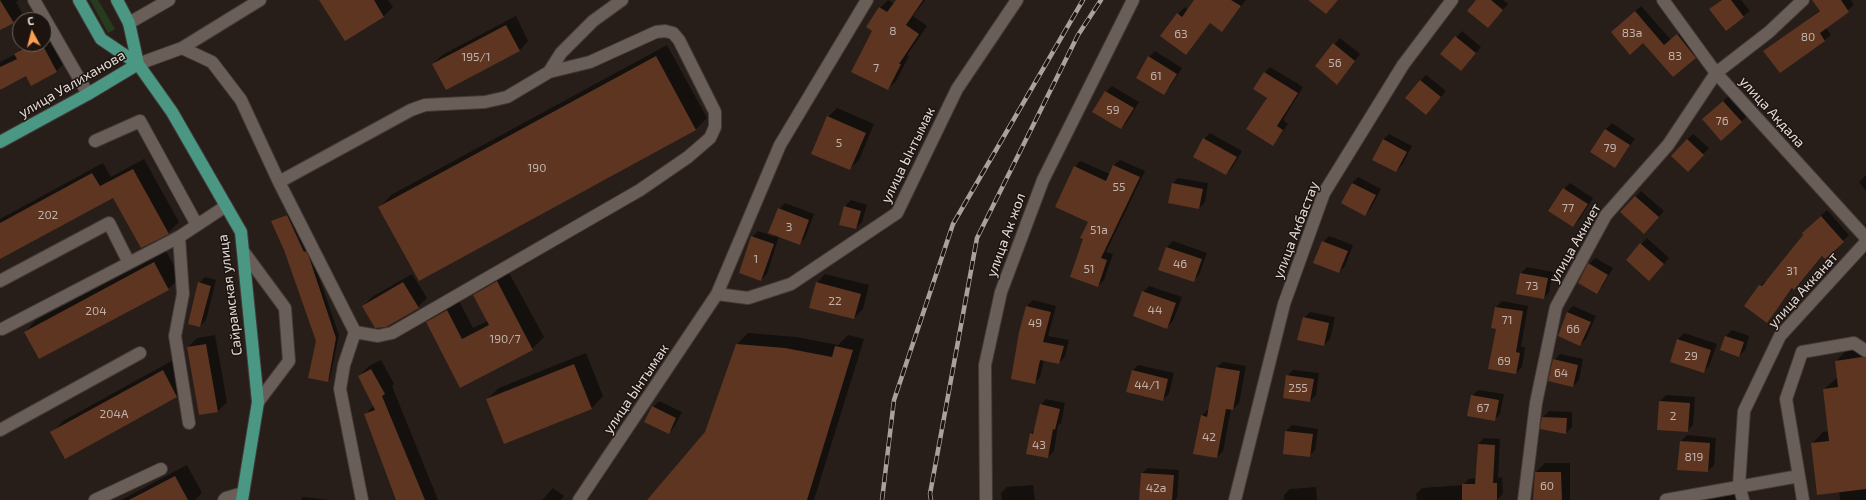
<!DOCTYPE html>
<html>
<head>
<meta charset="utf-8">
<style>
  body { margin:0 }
  #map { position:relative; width:1866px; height:500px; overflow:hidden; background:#271e19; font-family:"Exo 2",sans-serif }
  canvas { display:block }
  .north { position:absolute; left:12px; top:12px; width:40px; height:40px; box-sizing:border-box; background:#1d1410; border:1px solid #6c6460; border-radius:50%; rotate:353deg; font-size:11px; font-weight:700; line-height:16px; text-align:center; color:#e3dcd9 }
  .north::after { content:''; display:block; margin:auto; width:14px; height:18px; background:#fa9f4f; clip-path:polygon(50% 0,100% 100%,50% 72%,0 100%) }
</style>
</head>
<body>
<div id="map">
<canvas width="1866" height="500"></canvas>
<div class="north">С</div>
</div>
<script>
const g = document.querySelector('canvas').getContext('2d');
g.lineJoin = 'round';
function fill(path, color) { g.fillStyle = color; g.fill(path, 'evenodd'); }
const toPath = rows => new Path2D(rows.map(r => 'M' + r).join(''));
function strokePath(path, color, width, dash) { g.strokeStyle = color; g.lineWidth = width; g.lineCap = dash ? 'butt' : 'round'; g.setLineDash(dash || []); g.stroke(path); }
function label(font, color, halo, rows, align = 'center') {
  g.font = font + ' "Exo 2",sans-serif'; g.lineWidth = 3; g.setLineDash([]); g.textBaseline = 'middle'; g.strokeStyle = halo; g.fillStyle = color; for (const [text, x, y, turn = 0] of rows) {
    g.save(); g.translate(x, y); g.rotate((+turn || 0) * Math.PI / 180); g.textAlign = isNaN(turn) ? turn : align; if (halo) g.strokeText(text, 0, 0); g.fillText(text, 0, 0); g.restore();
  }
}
fill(toPath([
  [90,0,98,0,115,29,108,33]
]), '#273b1f');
fill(toPath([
  [0,0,19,0,16,2,22,13,13,22,0,29],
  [320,0,388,0,393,7,384,16,345,40],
  [888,0,894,4,897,0,925,0,913,16,927,26,907,55,909,56,896,81,888,89,873,31,880,8],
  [1195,0,1246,0,1222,31,1211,22,1186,53,1178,14,1185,7,1188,10],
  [1477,0,1503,0,1508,4,1488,27],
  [1722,0,1741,0,1750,11,1726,30,1711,10],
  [1819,0,1851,0,1854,5,1826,28,1831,35,1825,40,1780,72,1765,52,1820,10],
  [1641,6,1671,40,1684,29,1701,51,1695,57,1643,42,1618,26],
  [516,16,528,41,520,50,446,88,433,64,442,55],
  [53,27,70,58,56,71,27,75,5,86,0,91,0,62,16,54,25,44,44,44,44,32],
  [1462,31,1481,47,1461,70,1442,54],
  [1340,38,1360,54,1342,78,1316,66],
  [667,45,707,118,696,129,380,207,391,195],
  [1155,51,1182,68,1170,87,1164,93,1149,57],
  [1270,67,1303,87,1283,120,1288,124,1273,145,1264,73],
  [1426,75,1446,91,1432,108,1420,81],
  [1112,86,1139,102,1127,122,1121,128,1106,92],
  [1729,96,1747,116,1741,122,1709,113],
  [837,108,874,124,859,160,850,169,828,117],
  [1612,123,1635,139,1615,166,1592,151,1606,129],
  [1210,133,1242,151,1232,168,1226,174,1204,139],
  [1389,134,1412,146,1402,165,1396,171,1383,140],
  [1693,134,1709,148,1694,164,1687,140],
  [144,159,179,222,168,233,113,196,0,257,0,219,103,163,111,177],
  [1120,160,1145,171,1106,252,1113,254,1104,280,1098,286,1089,221,1075,167,1080,161,1110,174,1114,165],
  [1866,175,1866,191,1859,182],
  [1358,177,1381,189,1371,208,1365,214,1342,203,1352,183],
  [1178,178,1208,183,1205,202,1199,208,1172,184],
  [1570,183,1593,198,1579,220,1573,226,1564,189],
  [1641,191,1664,211,1650,226,1621,212],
  [851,200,867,205,862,222,856,228,845,206],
  [785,203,814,214,805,238,799,244,779,236,767,274,761,280,752,237,758,231,775,237,779,209],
  [1827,210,1849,235,1825,258,1823,255,1800,283,1794,289,1793,288,1767,321,1760,286,1766,280,1768,281,1809,227],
  [290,213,311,254,339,335,330,378,327,381,317,341,285,250,273,221],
  [1329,236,1353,245,1345,266,1339,272,1323,242],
  [1647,238,1669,258,1655,274,1627,260],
  [1173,241,1207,253,1199,275,1193,281,1159,269,1167,247],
  [166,251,180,278,168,289,25,332,36,320],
  [1595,258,1613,268,1602,287,1597,292,1579,282,1589,264],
  [1527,267,1553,272,1549,292,1544,298,1521,273],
  [508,271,544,337,532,349,460,386,427,322,438,311,458,299,473,328,488,321,475,295,486,283],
  [412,274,427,298,418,307,363,306,372,297],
  [825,274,869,285,863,309,854,318,817,283],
  [205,277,216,280,206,320,200,326,199,283],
  [1149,286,1182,297,1173,321,1167,327,1143,292],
  [1033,300,1056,306,1048,336,1069,340,1065,357,1059,363,1044,360,1040,377,1034,383,1020,332,1027,306],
  [1502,301,1528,306,1521,347,1525,347,1522,367,1516,373,1497,328,1496,307],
  [1573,306,1596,316,1586,339,1580,345,1567,312],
  [1310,312,1335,317,1330,339,1324,345,1304,318],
  [1732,330,1749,336,1745,350,1739,356,1726,336],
  [748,333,796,337,838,345,848,335,864,339,814,500,648,500,706,433,737,344],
  [1684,333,1717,344,1709,366,1703,372,1671,361,1678,339],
  [215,335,227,402,218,411,200,414,188,347,197,338],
  [1866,347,1866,500,1840,500,1839,491,1812,444,1823,432,1829,431,1824,389,1838,377,1836,361,1847,350],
  [586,353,603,396,592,408,487,399,499,388],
  [1560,354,1583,359,1579,380,1573,386,1554,360],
  [175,359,188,385,177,396,66,458,52,433,63,421],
  [381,360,394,384,392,386,438,500,397,500,365,415,374,405,359,376,369,366],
  [1223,362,1246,366,1239,403,1233,409,1231,409,1223,451,1217,457,1202,416,1207,410,1210,410,1217,367],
  [1138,365,1174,373,1169,394,1163,399,1132,371],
  [1293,370,1319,373,1316,395,1310,401,1287,376],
  [1478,390,1504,394,1500,414,1494,420,1472,396],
  [1666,395,1695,397,1693,425,1687,431,1660,401],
  [1046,399,1065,403,1061,423,1058,425,1054,451,1048,457,1031,433,1036,428,1041,405],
  [659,401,682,412,674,427,669,433,653,407],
  [1549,411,1572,412,1572,427,1566,433,1543,417],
  [1292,425,1318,429,1315,450,1309,456,1286,431],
  [1687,435,1716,438,1714,465,1708,471,1681,441],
  [1484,438,1500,439,1498,478,1502,477,1503,494,1497,500,1417,500,1416,494,1422,488,1463,485,1469,479,1476,478,1478,444],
  [1545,463,1570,463,1570,500,1534,500,1536,472],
  [187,465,202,493,195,500,121,500],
  [1148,468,1179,470,1177,498,1175,500,1140,500,1142,473],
  [1033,485,1035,500,1002,500,1001,493,1007,487],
  [1316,487,1317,500,1284,500,1284,495,1290,489],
  [553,488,564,496,561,500,542,500],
  [1740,488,1743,500,1687,500],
  [303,497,331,500,301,500]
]), '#0007');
fill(toPath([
  [0,0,14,23,0,30],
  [319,0,374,0,384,17,345,41],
  [896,0,923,0,906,25,919,34,899,64,901,64,888,90,851,72,872,31,866,27,879,7,887,12],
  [1194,0,1231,0,1241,6,1222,32,1210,23,1186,55,1160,36,1177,13,1182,17],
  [1308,0,1338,0,1326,14],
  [1476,0,1491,0,1503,10,1488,28,1467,11],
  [1722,0,1731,0,1744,17,1726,31,1709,9],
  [1812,0,1841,0,1849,12,1820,33,1825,41,1780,73,1763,51,1820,11],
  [1635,11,1664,45,1677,34,1696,58,1673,77,1643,43,1630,55,1611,32],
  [506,25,520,51,446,90,432,64],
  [1455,36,1476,53,1461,71,1440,54],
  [1333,43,1355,61,1337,85,1315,66],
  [32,44,42,44,57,72,31,86,26,76,0,90,0,67,17,59,14,54],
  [656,56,696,130,419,281,378,207],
  [1148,56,1177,74,1164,95,1136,78],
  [1264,72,1298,93,1277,126,1283,130,1273,146,1246,129,1267,98,1253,89],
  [1420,80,1441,97,1426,115,1405,98],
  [1105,91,1134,108,1121,129,1092,112],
  [1723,101,1742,122,1721,141,1702,119],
  [827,116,866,133,850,170,811,154],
  [1605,129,1630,145,1615,168,1590,152],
  [1203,138,1237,157,1226,175,1193,157],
  [1383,139,1407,152,1396,172,1372,160],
  [1687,139,1704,155,1688,172,1671,156],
  [1113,165,1140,177,1101,258,1107,260,1098,287,1070,277,1083,239,1080,238,1088,222,1055,207,1074,166,1106,181],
  [133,169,169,234,141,248,113,198,0,259,0,223,92,173,100,186],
  [1172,183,1203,189,1199,209,1168,203],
  [1352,183,1376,195,1365,216,1341,203],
  [1563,188,1588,204,1573,227,1548,211],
  [1635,196,1659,217,1644,234,1620,212],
  [844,206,861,211,856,229,839,225],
  [778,208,809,220,800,245,768,233],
  [287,215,304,252,306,251,309,257,336,338,328,382,308,378,316,341,284,250,271,221],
  [1821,216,1844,242,1825,259,1822,256,1794,290,1792,288,1767,323,1744,306,1759,285,1762,286,1803,235,1802,233],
  [751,236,774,244,761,281,739,273],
  [1322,241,1348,251,1339,273,1313,263],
  [1640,243,1664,264,1649,281,1626,260],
  [1166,247,1202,259,1194,282,1158,270],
  [154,262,169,290,39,359,24,332],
  [1588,263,1608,275,1597,294,1578,283],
  [1520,273,1548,278,1544,299,1516,294],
  [497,281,533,350,460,388,426,322,447,310,462,339,489,325,473,295],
  [198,282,211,286,200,327,188,324],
  [403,282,419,308,386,327,375,328,362,306],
  [816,282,861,294,854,319,809,308],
  [1142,291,1176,303,1167,329,1133,316],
  [1026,306,1051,312,1043,342,1064,346,1059,364,1040,360,1035,384,1011,379,1019,332],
  [1495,307,1523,311,1516,352,1520,353,1516,374,1488,369,1496,329,1491,328],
  [1567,312,1591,322,1580,346,1558,336],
  [1303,317,1329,323,1324,346,1297,340],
  [1725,336,1744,342,1739,357,1720,350],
  [1677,339,1711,350,1704,373,1670,362],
  [206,344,218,412,199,415,187,347],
  [736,344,785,348,832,357,835,346,853,350,807,500,647,500,705,432],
  [1862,357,1866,358,1866,489,1817,495,1811,443,1829,441,1823,389,1838,387,1835,361],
  [1553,359,1578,365,1573,387,1548,381],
  [574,364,592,409,504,444,486,399],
  [1216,367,1240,371,1233,410,1226,409,1217,458,1193,454,1201,415,1207,417],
  [371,369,385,394,382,396,425,500,396,500,364,414,375,410,358,376],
  [163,370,177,397,65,459,50,432],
  [1132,370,1168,379,1163,401,1126,392],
  [1286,375,1314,379,1310,402,1283,398],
  [1471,395,1499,400,1495,421,1467,416],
  [1659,401,1690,403,1688,432,1657,430],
  [1040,404,1060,409,1055,430,1053,429,1048,458,1026,454,1030,433,1033,434],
  [652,406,676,418,669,434,644,422],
  [1542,417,1567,418,1566,434,1540,429],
  [1285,431,1313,434,1310,457,1283,454],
  [1680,441,1710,443,1708,472,1677,470],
  [1478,444,1495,445,1493,483,1497,483,1497,500,1462,500,1462,484,1475,484],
  [1535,472,1561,472,1562,500,1533,500],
  [1141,473,1174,475,1172,500,1139,500],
  [175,476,188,500,129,500]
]), '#5d3521');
const minor = toPath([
  [34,0,88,94],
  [1663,0,1716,73,1866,238],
  [129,23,169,0],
  [182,48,212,62,241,100,279,182,355,332,344,365,340,389,362,500],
  [138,64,182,48,260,0],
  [549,72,561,53,593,21,622,0],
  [95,141,140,121,197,225],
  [279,182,411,110,425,105,485,102,507,97,549,72,590,62,656,32,665,31,673,33,679,40,715,112,715,127,710,138,688,157,640,190,392,333,378,336,355,332],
  [179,237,183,294,175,336,189,423],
  [243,251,285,308,289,361,258,402],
  [0,281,109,223,129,263],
  [717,294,748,298,791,284,897,213,957,89,1017,0],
  [2,329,179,237,226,206],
  [0,430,140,353],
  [95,500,161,469],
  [224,500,226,498,243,493],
  [579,500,717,294,780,145,867,0],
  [986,500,985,365,1001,292,1043,180,1133,0],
  [1235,500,1284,304,1324,193,1403,65,1452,0],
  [1524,500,1536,403,1556,307,1606,215,1668,145,1716,73,1769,32,1803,0],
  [1666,500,1799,476],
  [1743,500,1739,485,1744,411,1780,336,1866,242],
  [1803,500,1786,399,1802,352,1854,343,1866,351]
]);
const major = toPath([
  [79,0,101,39,138,64,172,112,241,232,258,402,242,500],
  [117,0,129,23,138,64],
  [0,142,88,94,138,64]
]);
strokePath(minor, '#433b38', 14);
strokePath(major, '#433b38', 14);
strokePath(minor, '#6a5e59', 12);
strokePath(major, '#4a9884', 12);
const rail = toPath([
  [882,500,894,400,953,224,1083,0],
  [931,500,930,494,977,238,1078,35,1101,0]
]);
strokePath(rail, '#a9a19d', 4.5);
strokePath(rail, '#1d1410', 3, [9]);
label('12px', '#c2b2ab', null, [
  ["8",893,31],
  ["83а",1632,33],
  ["63",1181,34],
  ["80",1808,37],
  ["83",1675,56],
  ["195/1",476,57],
  ["56",1335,63],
  ["7",876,68],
  ["61",1156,76],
  ["59",1113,110],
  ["76",1722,121],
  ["5",839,143],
  ["79",1610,148],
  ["190",537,168],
  ["55",1119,187],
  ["77",1568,208],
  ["202",48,215],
  ["3",789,227],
  ["51а",1099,230],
  ["1",756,259],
  ["46",1180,264],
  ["51",1089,269],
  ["31",1792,271],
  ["73",1532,286],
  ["22",835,301],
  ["44",1155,310],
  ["204",96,311],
  ["71",1507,320],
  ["49",1035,323],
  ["66",1573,329],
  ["190/7",505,339],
  ["29",1691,356],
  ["69",1504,361],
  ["64",1561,373],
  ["44/1",1147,385],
  ["255",1298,388],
  ["67",1483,408],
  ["204А",114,414],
  ["2",1673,416],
  ["42",1209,437],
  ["43",1039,445],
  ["819",1694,457],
  ["60",1547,486],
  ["42а",1156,488]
]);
label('14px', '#e3dcd9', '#1d1410', [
  ["улица Уалиханова",72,84,-30],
  ["улица Акдала",1772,112,48],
  ["улица Ынтымак",908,155,-64],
  ["улица Акбастау",1296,230,-69],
  ["улица Ак жол",1006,235,-70],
  ["улица Акниет",1575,243,-60],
  ["улица Акканат",1803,290,-48],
  ["Сайрамская улица",230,295,-97],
  ["улица Ынтымак",636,389,-56]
]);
</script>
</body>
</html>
